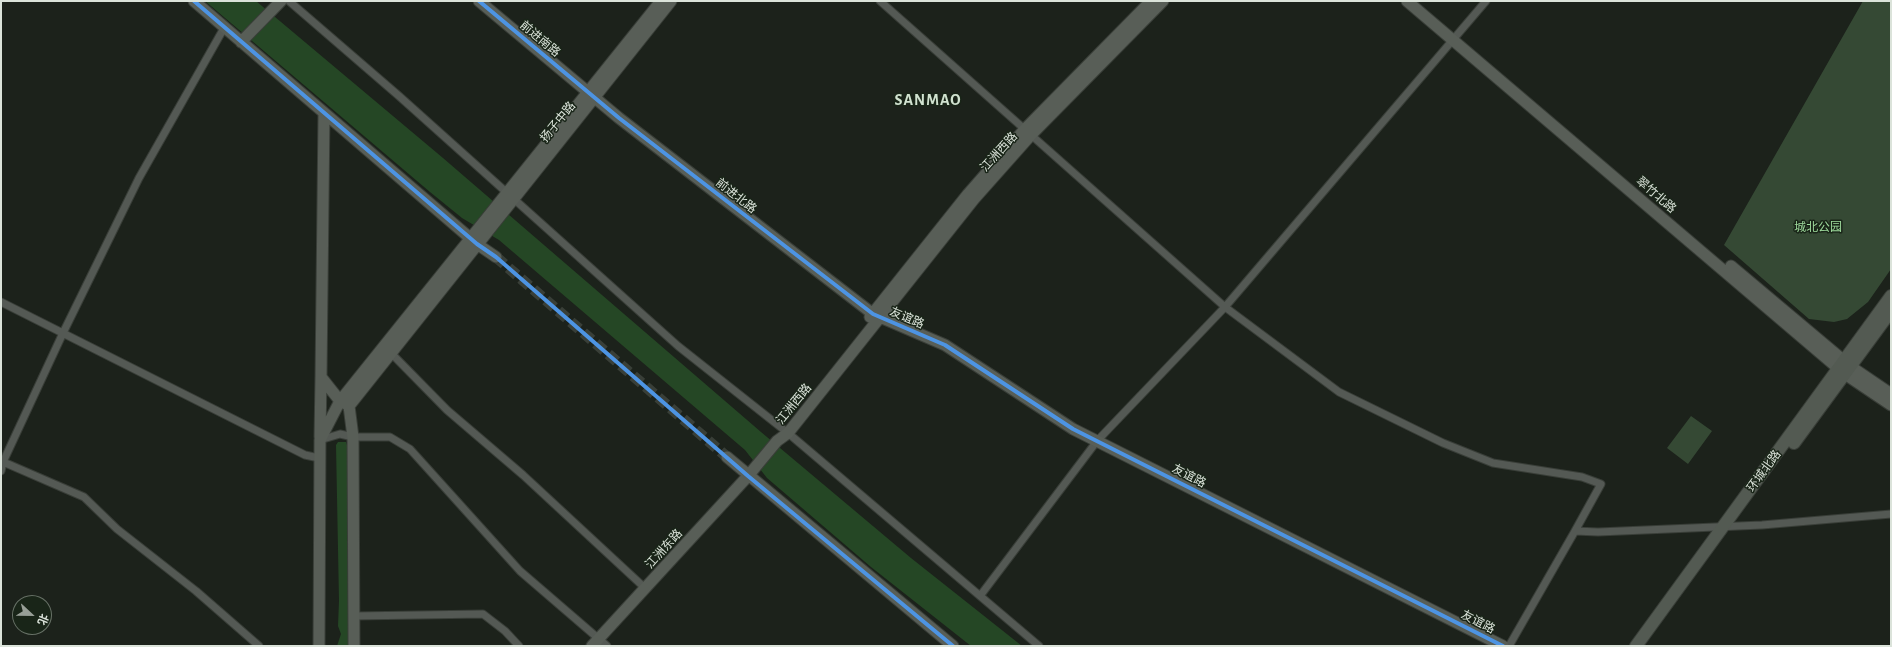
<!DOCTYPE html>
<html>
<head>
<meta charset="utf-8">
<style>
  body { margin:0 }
  #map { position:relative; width:1892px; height:647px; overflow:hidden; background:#1c221b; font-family:"Alegreya Sans","Noto Sans SC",sans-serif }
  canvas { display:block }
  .frame { position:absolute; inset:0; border:2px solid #dbe3da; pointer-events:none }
  .north { position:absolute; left:12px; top:595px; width:40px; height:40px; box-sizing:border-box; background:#192518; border:1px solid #677166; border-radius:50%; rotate:112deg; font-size:11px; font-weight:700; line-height:16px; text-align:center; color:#dbe3da }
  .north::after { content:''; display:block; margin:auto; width:14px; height:18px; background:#989f97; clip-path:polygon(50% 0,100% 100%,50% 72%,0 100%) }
</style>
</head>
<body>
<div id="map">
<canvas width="1892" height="647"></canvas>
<div class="frame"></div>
<div class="north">北</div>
</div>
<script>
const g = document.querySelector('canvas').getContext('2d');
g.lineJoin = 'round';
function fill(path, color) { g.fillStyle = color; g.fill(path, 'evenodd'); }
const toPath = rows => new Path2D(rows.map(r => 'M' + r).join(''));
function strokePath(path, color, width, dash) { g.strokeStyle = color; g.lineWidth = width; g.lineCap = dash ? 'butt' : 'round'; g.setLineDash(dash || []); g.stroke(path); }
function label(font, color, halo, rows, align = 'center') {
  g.font = font + ' "Alegreya Sans","Noto Sans SC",sans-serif'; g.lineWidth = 3; g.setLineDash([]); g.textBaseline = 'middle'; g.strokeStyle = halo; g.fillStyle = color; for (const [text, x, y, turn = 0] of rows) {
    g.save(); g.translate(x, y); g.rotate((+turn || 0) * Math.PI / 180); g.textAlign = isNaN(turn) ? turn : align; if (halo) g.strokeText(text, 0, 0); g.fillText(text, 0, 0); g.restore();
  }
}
fill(toPath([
  [1863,1,1891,1,1891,269,1868,302,1847,319,1834,322,1809,319,1724,245],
  [1691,416,1712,431,1688,464,1667,448]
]), '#354934');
fill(toPath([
  [205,1,256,1,443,158,761,432,911,558,1022,646,971,646,871,567,767,478,745,450,499,240,462,218,430,192],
  [338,442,346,442,347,445,349,646,337,646,341,634,338,626,339,601,336,445]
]), '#254725');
strokePath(toPath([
  [496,257,727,457]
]), '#393f38', 11, [11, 5.5]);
const street = toPath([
  [289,1,399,96,678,346,788,433,1039,646],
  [880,1,1225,307,1339,392,1443,443,1493,463,1582,477,1601,484,1575,531],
  [1,302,305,455,319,458],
  [391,353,447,410,523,475,646,589],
  [320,440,340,434,353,437,390,437,410,449,520,571,607,646],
  [1,461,84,497,117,529,196,591,259,646],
  [1,471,3,462,63,333,139,178,224,28],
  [980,596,1097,441,1225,307,1486,1],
  [354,616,483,614,505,631,519,646],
  [1509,646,1575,531,1598,532,1762,525,1891,514]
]);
const secondary = toPath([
  [194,1,477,244,496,257],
  [479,1,619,118,873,314,945,345,1073,429,1503,646],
  [1407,1,1845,374,1891,405],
  [241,42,281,1],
  [324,113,321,377,340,401,346,404],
  [1731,266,1850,366,1891,394],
  [870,317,968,194,1024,130,1151,1],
  [320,437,321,377],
  [727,457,953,646],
  [319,646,320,440,340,401,661,1],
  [354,646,353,437,349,406,671,1],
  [592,646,748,476,777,441,788,433,974,199,1030,136,1163,1]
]);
const primary = toPath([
  [1794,443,1891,311],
  [1636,646,1891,296]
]);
strokePath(street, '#393e38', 9);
strokePath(secondary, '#393e38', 13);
strokePath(primary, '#393e38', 14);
strokePath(street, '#545954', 7);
strokePath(secondary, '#585e57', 11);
strokePath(primary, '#535a52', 12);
strokePath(toPath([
  [194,1,477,244,496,257,748,476,953,646],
  [479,1,619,118,873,314,945,345,1073,429,1503,646]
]), '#4d94e3', 4);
label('12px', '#dbe3da', '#192518', [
  ["前进南路",540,39,40],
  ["扬子中路",558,122,-51],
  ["江洲西路",999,152,-48],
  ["翠竹北路",1656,195,41],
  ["前进北路",736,196,38],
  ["友谊路",907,318,23],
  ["江洲西路",794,404,-51],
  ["环城北路",1764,471,-54],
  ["友谊路",1189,476,27],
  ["江洲东路",664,549,-48],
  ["友谊路",1478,622,27]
]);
label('12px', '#9eda9c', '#192518', [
  ["城北公园",1818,227]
]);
g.letterSpacing = '1px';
label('bold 16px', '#d1e2d0', '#192518', [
  ["SANMAO",928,100]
]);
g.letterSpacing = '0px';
</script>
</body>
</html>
